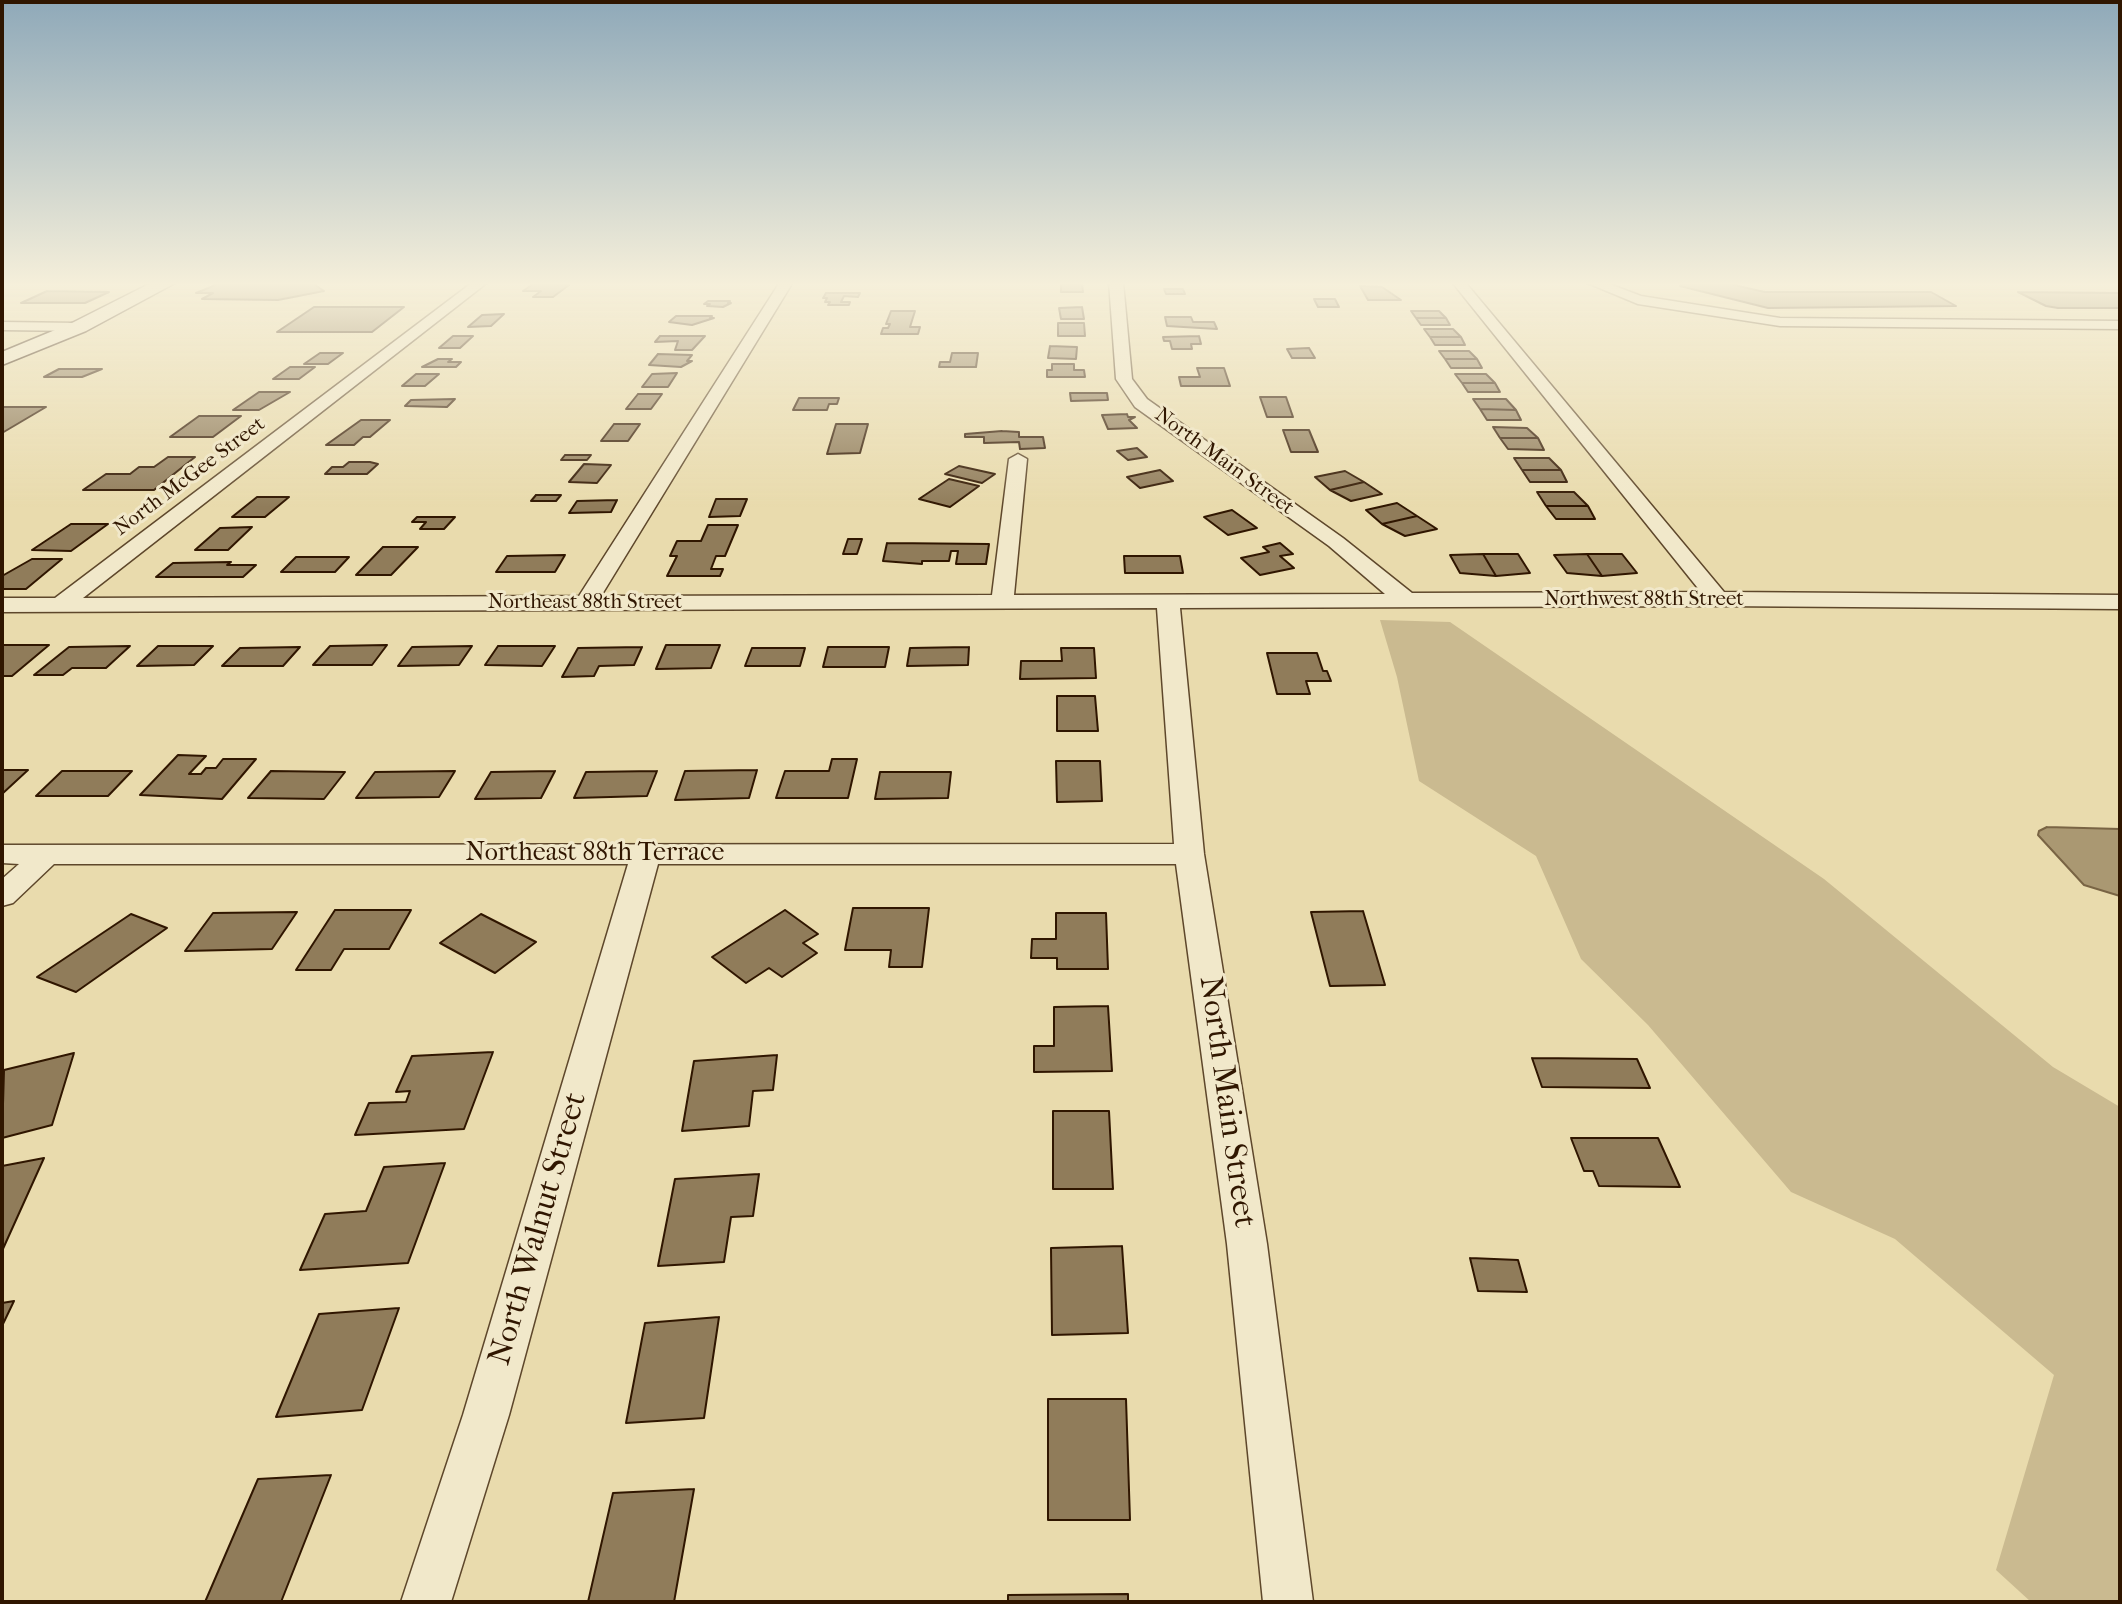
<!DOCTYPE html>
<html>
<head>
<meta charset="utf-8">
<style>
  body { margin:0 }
  #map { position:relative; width:2122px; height:1604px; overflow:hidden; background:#e9dbad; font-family:"IM FELL French Canon",serif }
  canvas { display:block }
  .frame { position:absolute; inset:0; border:4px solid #301600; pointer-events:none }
</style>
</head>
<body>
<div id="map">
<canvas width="2122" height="1604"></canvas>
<div class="frame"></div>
</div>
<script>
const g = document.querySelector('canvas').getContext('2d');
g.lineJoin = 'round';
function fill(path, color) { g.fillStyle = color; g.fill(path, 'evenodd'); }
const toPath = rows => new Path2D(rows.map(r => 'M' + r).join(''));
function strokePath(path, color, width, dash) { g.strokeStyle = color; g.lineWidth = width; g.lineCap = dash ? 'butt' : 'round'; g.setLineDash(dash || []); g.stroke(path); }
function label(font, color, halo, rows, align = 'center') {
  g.font = font + ' "IM FELL French Canon",serif'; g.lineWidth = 6; g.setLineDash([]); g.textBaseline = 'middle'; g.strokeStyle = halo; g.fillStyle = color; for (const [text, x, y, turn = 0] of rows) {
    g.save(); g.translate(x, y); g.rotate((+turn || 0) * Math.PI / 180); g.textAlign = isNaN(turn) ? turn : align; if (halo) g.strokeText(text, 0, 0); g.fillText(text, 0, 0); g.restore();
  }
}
fill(toPath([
  [1380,620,1450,622,1824,879,2053,1067,2120,1107,2120,1602,2031,1602,1996,1570,2054,1375,1895,1239,1791,1192,1648,1025,1581,959,1536,856,1419,781,1397,677]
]), '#caba90');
const water = toPath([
  [2047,827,2120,829,2120,896,2084,885,2038,835,2039,831,2047,827]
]);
fill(water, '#aa9872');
strokePath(water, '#796444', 2);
const building = toPath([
  [223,282,311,282,324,291,278,300,202,299,213,293,196,293,223,282],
  [1690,282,1721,282,1765,292,1931,292,1956,306,1768,308,1680,286,1690,282],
  [533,284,569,285,553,297,533,297,541,291,523,291,533,284],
  [1061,284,1082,284,1083,292,1061,292,1061,284],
  [1360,286,1382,287,1401,300,1368,300,1360,286],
  [1164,289,1183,289,1185,294,1166,294,1164,289],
  [47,291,109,292,85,303,21,303,47,291],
  [2018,292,2120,293,2120,308,2058,308,2046,306,2018,292],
  [826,293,860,293,858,297,844,296,841,302,850,302,849,305,828,305,830,302,825,302,827,298,823,298,826,293],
  [1314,299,1335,299,1339,307,1318,307,1314,299],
  [708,301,730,301,728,303,731,303,723,307,707,306,710,304,704,304,708,301],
  [314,307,404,307,372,332,277,332,314,307],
  [1082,307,1084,319,1061,319,1059,308,1082,307],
  [891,311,915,311,910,327,920,327,918,334,881,334,883,328,888,328,890,324,886,324,891,311],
  [1411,311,1439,311,1446,318,1416,318,1411,311],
  [504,314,491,326,468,327,482,315,504,314],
  [676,316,712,316,710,318,714,318,692,325,669,322,676,316],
  [1165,317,1191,317,1193,322,1214,322,1217,329,1167,326,1165,317],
  [1416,318,1446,318,1450,325,1421,325,1416,318],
  [1058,323,1084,323,1085,336,1058,336,1058,323],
  [1424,329,1453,329,1461,337,1430,337,1424,329],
  [453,336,473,336,460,348,439,348,453,336],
  [660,336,705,336,692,350,675,350,678,341,655,342,660,336],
  [1199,336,1201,344,1191,344,1192,349,1172,349,1170,341,1164,341,1163,337,1199,336],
  [1430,337,1461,337,1465,345,1435,345,1430,337],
  [1050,346,1077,347,1076,359,1048,358,1050,346],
  [1309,348,1315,358,1292,358,1287,349,1309,348],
  [1439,351,1469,351,1477,359,1445,359,1439,351],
  [320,353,343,353,328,364,304,364,320,353],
  [952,353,978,353,976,367,939,367,940,362,950,362,952,353],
  [658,354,692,355,687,361,692,361,681,367,649,365,658,354],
  [438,359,452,359,448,362,461,362,456,367,422,367,438,359],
  [1445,359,1477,359,1482,368,1451,368,1445,359],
  [1052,364,1074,364,1074,370,1084,370,1085,377,1047,377,1047,370,1052,370,1052,364],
  [290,367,315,367,299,379,273,379,290,367],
  [1197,368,1224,368,1230,386,1181,386,1179,377,1200,377,1197,368],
  [59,369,102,369,82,377,44,377,59,369],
  [677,373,668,387,642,387,652,374,677,373],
  [416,374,439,374,425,386,402,386,416,374],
  [1455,374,1486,374,1495,383,1462,383,1455,374],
  [1462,383,1495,383,1500,392,1468,392,1462,383],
  [259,392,290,392,259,410,233,410,259,392],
  [1070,393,1107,393,1108,400,1071,401,1070,393],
  [638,394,662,394,651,409,626,409,638,394],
  [1260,397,1286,397,1293,417,1267,417,1260,397],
  [799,398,839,398,837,404,829,404,827,410,793,410,799,398],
  [455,399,447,407,405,406,411,400,455,399],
  [1473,399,1506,399,1516,410,1480,409,1473,399],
  [2,407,46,407,2,433,2,407],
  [1480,409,1516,410,1521,420,1487,420,1480,409],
  [1127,414,1128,417,1135,417,1129,420,1137,428,1108,429,1102,415,1127,414],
  [199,416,241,416,213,437,170,437,199,416],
  [361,420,390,420,370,437,363,437,354,445,326,445,361,420],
  [614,424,640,424,628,441,601,441,614,424],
  [836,424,868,424,860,453,827,454,836,424],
  [1493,427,1527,428,1538,438,1500,438,1493,427],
  [1283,430,1309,430,1318,452,1291,452,1283,430],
  [1002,431,1019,432,1019,437,1043,437,1045,448,1020,449,1019,442,984,443,984,437,965,437,965,434,1002,431],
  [1500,438,1538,438,1544,450,1508,449,1500,438],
  [1137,448,1147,457,1128,460,1117,451,1137,448],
  [565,455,591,455,587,460,561,460,565,455],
  [168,457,195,457,154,490,83,490,106,474,130,474,139,467,154,467,168,457],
  [1514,458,1549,458,1561,470,1522,470,1514,458],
  [349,462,370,462,378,464,367,474,325,474,332,467,343,467,349,462],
  [584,464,611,465,597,483,569,482,584,464],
  [959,466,995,474,982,483,945,474,959,466],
  [1160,470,1173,481,1140,488,1127,477,1160,470],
  [1522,470,1561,470,1567,482,1530,482,1522,470],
  [1345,471,1364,482,1330,490,1315,477,1345,471],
  [949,479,979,486,950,507,919,499,949,479],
  [1364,482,1382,494,1351,501,1330,490,1364,482],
  [1537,492,1574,492,1588,506,1546,506,1537,492],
  [536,495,561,495,556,501,531,501,536,495],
  [257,497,289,497,265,517,232,517,257,497],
  [716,499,747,499,740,516,709,517,716,499],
  [617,500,611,512,569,513,577,501,617,500],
  [1397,503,1417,516,1382,524,1366,510,1397,503],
  [1546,506,1588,506,1595,519,1556,519,1546,506],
  [1232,510,1257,528,1228,535,1204,517,1232,510],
  [1417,516,1437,529,1405,536,1382,524,1417,516],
  [417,517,455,517,444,529,420,529,426,522,412,522,417,517],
  [71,524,108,524,71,551,32,550,71,524],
  [708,525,738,525,725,556,716,556,711,569,723,569,720,576,667,576,677,556,670,556,677,541,701,541,708,525],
  [252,527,228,550,195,550,220,528,252,527],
  [848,539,862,539,857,554,843,554,848,539],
  [887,543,989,544,986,564,956,564,958,551,951,551,949,561,922,561,922,564,883,561,887,543],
  [1280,543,1293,554,1280,556,1294,568,1260,575,1241,558,1269,552,1263,547,1280,543],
  [383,547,418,547,391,575,356,575,383,547],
  [1483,554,1496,576,1460,573,1450,555,1483,554],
  [1483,554,1518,554,1530,573,1496,576,1483,554],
  [1587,554,1602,576,1567,573,1554,555,1587,554],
  [1587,554,1622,554,1637,573,1602,576,1587,554],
  [565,555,555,572,496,572,507,556,565,555],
  [1124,556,1180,556,1183,573,1125,573,1124,556],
  [296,557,349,557,335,572,281,572,296,557],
  [32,559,62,559,26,589,2,589,2,576,32,559],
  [231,562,227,565,256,565,243,577,156,577,173,563,231,562],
  [2,645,49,645,12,676,2,676,2,645],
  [387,645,372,665,313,665,330,646,387,645],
  [666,645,720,645,711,668,656,669,666,645],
  [130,646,106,668,72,668,63,675,34,675,69,647,130,646],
  [158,646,213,646,194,665,137,666,158,646],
  [472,646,459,665,398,666,412,647,472,646],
  [498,646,555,646,542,666,485,665,498,646],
  [300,647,283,666,222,666,240,648,300,647],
  [642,647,634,665,599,666,594,676,562,677,578,648,642,647],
  [828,647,889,647,885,667,823,667,828,647],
  [969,647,968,665,907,666,910,648,969,647],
  [752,648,805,648,800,666,745,666,752,648],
  [1061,648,1094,648,1096,678,1020,679,1021,661,1062,661,1061,648],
  [1267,653,1317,653,1323,671,1327,671,1331,681,1306,681,1310,694,1277,694,1267,653],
  [1057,696,1095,696,1098,731,1057,731,1057,696],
  [178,755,206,756,189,774,201,774,206,768,216,768,223,759,256,759,222,799,140,795,178,755],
  [832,759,857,759,848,798,776,798,785,771,829,771,832,759],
  [1056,761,1100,761,1102,801,1057,802,1056,761],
  [2,770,28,770,2,794,2,770],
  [757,770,749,798,675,800,685,771,757,770],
  [62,771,132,771,108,796,36,796,62,771],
  [271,771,345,772,324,799,248,798,271,771],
  [455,771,439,797,356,798,375,772,455,771],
  [555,771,541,798,475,799,491,772,555,771],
  [657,771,647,796,574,798,586,772,657,771],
  [880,772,951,772,948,798,875,799,880,772],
  [853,908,929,908,922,967,889,967,891,950,845,950,853,908],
  [335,910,411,910,389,949,344,949,331,970,296,970,335,910],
  [785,910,818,934,803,943,817,953,782,977,769,968,746,983,712,957,785,910],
  [1363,911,1385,985,1330,986,1311,912,1363,911],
  [297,912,272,949,185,951,213,913,297,912],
  [1056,913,1106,913,1108,969,1057,969,1057,958,1031,958,1032,939,1056,939,1056,913],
  [131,914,167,928,76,992,37,977,131,914],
  [481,914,536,942,495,973,440,943,481,914],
  [1108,1006,1112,1071,1034,1072,1034,1046,1054,1046,1054,1007,1108,1006],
  [493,1052,464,1129,355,1135,369,1103,406,1102,410,1091,396,1092,412,1056,493,1052],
  [74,1053,52,1125,2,1138,4,1070,74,1053],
  [777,1055,773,1090,753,1091,749,1126,682,1131,694,1061,777,1055],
  [1532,1058,1637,1059,1650,1088,1542,1087,1532,1058],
  [1053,1111,1109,1111,1113,1189,1053,1189,1053,1111],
  [1571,1138,1658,1138,1680,1187,1599,1186,1593,1171,1584,1171,1571,1138],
  [44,1158,2,1251,2,1166,44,1158],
  [445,1163,408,1263,300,1270,325,1214,366,1211,384,1167,445,1163],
  [759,1174,753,1216,731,1217,724,1262,658,1266,675,1179,759,1174],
  [1122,1246,1128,1333,1052,1335,1051,1248,1122,1246],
  [1470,1258,1518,1260,1527,1292,1478,1291,1470,1258],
  [14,1301,2,1326,2,1303,14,1301],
  [399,1308,362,1410,276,1417,319,1314,399,1308],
  [719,1317,704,1418,626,1423,645,1323,719,1317],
  [1048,1399,1126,1399,1130,1520,1048,1520,1048,1399],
  [331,1475,281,1602,205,1602,258,1479,331,1475],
  [694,1489,674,1602,588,1602,613,1493,694,1489],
  [1128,1594,1128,1602,1008,1602,1008,1595,1128,1594]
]);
fill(building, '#907c5a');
strokePath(building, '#301600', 2);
const street = toPath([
  [473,282,488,282,83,598,579,596,780,282,793,282,601,596,992,595,1009,459,1018,454,1027,459,1014,595,1385,594,1329,546,1135,407,1116,379,1109,282,1123,282,1132,379,1147,399,1343,538,1412,593,1701,592,1452,282,1465,282,1724,592,2120,595,2120,609,1718,606,1180,608,1204,854,1267,1244,1313,1602,1263,1602,1227,1244,1176,864,658,864,509,1415,451,1602,401,1602,463,1415,628,864,54,864,13,903,2,906,2,879,19,864,2,863,2,845,1174,844,1157,608,2,612,2,598,55,598,473,282],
  [1585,282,1604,282,1641,296,1780,318,2120,321,2120,329,1780,326,1638,304,1585,282],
  [2,322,79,323,86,327,79,331,2,330,2,322]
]);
const secondary = toPath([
  [153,282,177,282,86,331,2,365,2,352,72,323,153,282]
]);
strokePath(street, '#5e472b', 3);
strokePath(secondary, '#301600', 3);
fill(street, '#f1e8ca');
fill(secondary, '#f1e8ca');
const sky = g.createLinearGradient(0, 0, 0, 507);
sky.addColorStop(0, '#8fa9b9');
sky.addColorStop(0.56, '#f5efda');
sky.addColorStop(1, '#f5efda00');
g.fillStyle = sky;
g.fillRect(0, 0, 2122, 507);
label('21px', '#301600', '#f1e8ca', [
  ["North Main Street",1224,462,36],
  ["North McGee Street",190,477,-37],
  ["Northwest 88th Street",1644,600],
  ["Northeast 88th Street",585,603]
]);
label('26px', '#301600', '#f1e8ca', [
  ["Northeast 88th Terrace",595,854]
]);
label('32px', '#301600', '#f1e8ca', [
  ["North Main Street",1226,1102,82],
  ["North Walnut Street",539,1229,-74]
]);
</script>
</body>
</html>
